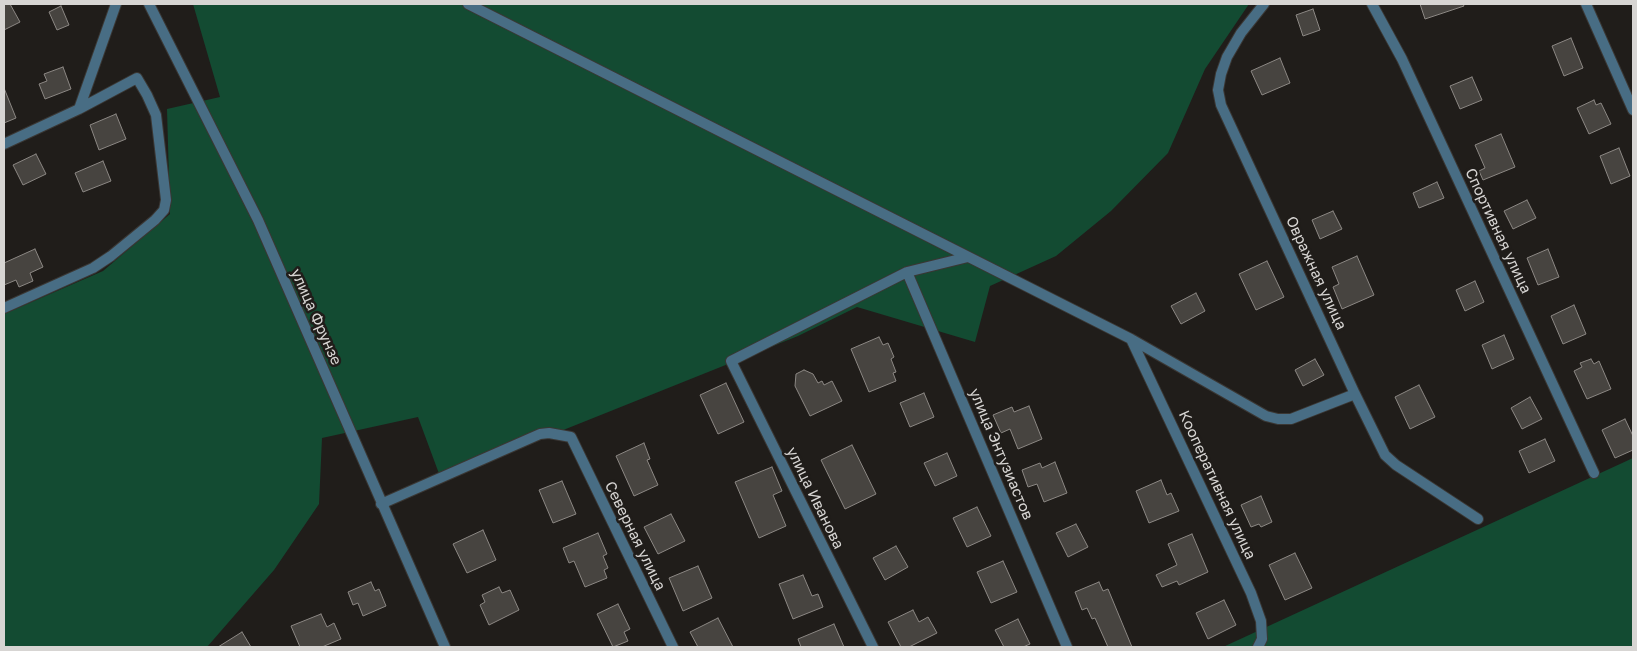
<!DOCTYPE html>
<html>
<head>
<meta charset="utf-8">
<style>
  body { margin:0 }
  #map { position:relative; width:1637px; height:651px; overflow:hidden; background:#201d1a; font-family:"Golos Text",sans-serif }
  canvas { display:block }
  .frame { position:absolute; inset:0; border:5px solid #d7d5d3; pointer-events:none }
</style>
</head>
<body>
<div id="map">
<canvas width="1637" height="651"></canvas>
<div class="frame"></div>
</div>
<script>
const g = document.querySelector('canvas').getContext('2d');
g.lineJoin = 'round';
function fill(path, color) { g.fillStyle = color; g.fill(path, 'evenodd'); }
const toPath = rows => new Path2D(rows.map(r => 'M' + r).join(''));
function strokePath(path, color, width, dash) { g.strokeStyle = color; g.lineWidth = width; g.lineCap = dash ? 'butt' : 'round'; g.setLineDash(dash || []); g.stroke(path); }
function label(font, color, halo, rows, align = 'center') {
  g.font = font + ' "Golos Text",sans-serif'; g.lineWidth = 5; g.setLineDash([]); g.textBaseline = 'middle'; g.strokeStyle = halo; g.fillStyle = color; for (const [text, x, y, turn = 0] of rows) {
    g.save(); g.translate(x, y); g.rotate((+turn || 0) * Math.PI / 180); g.textAlign = isNaN(turn) ? turn : align; if (halo) g.strokeText(text, 0, 0); g.fillText(text, 0, 0); g.restore();
  }
}
fill(toPath([
  [193,4,1249,4,1205,69,1168,153,1111,211,1056,256,990,286,975,342,857,307,798,336,441,479,418,417,322,438,319,504,274,570,207,647,4,647,4,314,103,271,170,214,167,109,220,97],
  [1633,458,1633,647,1223,647]
]), '#134b32');
const building = toPath([
  [4,4,10,4,20,22,4,30,4,4],
  [1420,4,1463,4,1464,6,1425,19,1420,4],
  [61,6,69,25,57,30,49,12,61,6],
  [1313,9,1320,30,1303,36,1296,15,1313,9],
  [1571,38,1583,68,1564,76,1552,46,1571,38],
  [1280,58,1290,83,1262,95,1251,71,1280,58],
  [63,67,71,89,45,99,39,84,47,81,44,74,63,67],
  [1472,77,1482,100,1460,109,1450,86,1472,77],
  [4,88,16,118,4,123,4,88],
  [1594,100,1596,105,1601,103,1611,124,1589,134,1577,108,1594,100],
  [116,114,126,139,99,150,90,125,116,114],
  [1501,134,1515,167,1483,180,1479,171,1485,168,1475,145,1501,134],
  [1619,148,1630,176,1611,184,1600,156,1619,148],
  [36,154,46,174,23,185,13,165,36,154],
  [103,161,111,181,83,192,75,173,103,161],
  [1437,182,1444,198,1419,208,1413,193,1437,182],
  [1527,200,1536,218,1513,229,1504,211,1527,200],
  [1333,211,1342,229,1320,239,1312,220,1333,211],
  [35,249,43,267,30,273,33,281,19,287,16,280,4,285,4,263,35,249],
  [1548,249,1559,277,1538,285,1527,258,1548,249],
  [1357,256,1374,295,1342,309,1333,287,1339,284,1332,267,1357,256],
  [1267,261,1284,297,1256,310,1239,274,1267,261],
  [1475,281,1484,302,1465,311,1456,290,1475,281],
  [1196,293,1205,311,1181,324,1171,306,1196,293],
  [1574,305,1586,334,1563,344,1551,316,1574,305],
  [1504,335,1514,359,1492,369,1482,345,1504,335],
  [879,337,883,345,888,343,894,357,891,359,896,372,893,373,896,381,869,392,851,349,879,337],
  [1315,359,1324,375,1303,386,1295,370,1315,359],
  [1591,359,1594,364,1599,361,1611,389,1587,399,1574,371,1582,367,1580,363,1591,359],
  [804,370,813,374,818,383,822,381,824,385,832,381,842,401,810,416,795,386,796,374,804,370],
  [726,383,744,422,718,434,700,395,726,383],
  [1419,385,1435,417,1410,429,1395,397,1419,385],
  [924,393,934,417,910,427,900,403,924,393],
  [1530,397,1542,419,1522,429,1511,408,1530,397],
  [1029,406,1042,439,1018,449,1010,429,1001,433,993,415,1012,407,1014,412,1029,406],
  [1625,419,1633,436,1633,450,1615,458,1602,430,1625,419],
  [1545,439,1555,461,1529,473,1519,451,1545,439],
  [644,443,650,459,647,460,658,485,634,496,616,456,644,443],
  [852,445,876,494,845,509,821,460,852,445],
  [947,453,957,476,935,486,924,463,947,453],
  [1055,462,1067,493,1044,502,1037,484,1028,487,1022,470,1040,463,1042,468,1055,462],
  [772,467,782,491,773,495,786,526,759,538,735,482,772,467],
  [1161,480,1167,495,1171,493,1179,511,1149,523,1136,491,1161,480],
  [562,481,576,514,553,523,539,490,562,481],
  [1261,496,1272,522,1261,527,1259,524,1251,527,1241,505,1261,496],
  [977,507,991,536,967,547,953,518,977,507],
  [671,514,685,541,658,554,644,527,671,514],
  [1076,524,1088,547,1068,557,1056,533,1076,524],
  [483,530,496,560,467,573,453,544,483,530],
  [598,533,607,554,603,556,608,568,604,570,607,578,585,587,574,561,569,563,563,548,598,533],
  [1192,534,1208,572,1179,585,1177,581,1162,587,1156,575,1177,565,1168,544,1192,534],
  [896,546,908,567,885,580,873,558,896,546],
  [1295,553,1312,588,1285,600,1269,565,1295,553],
  [1003,561,1017,592,991,603,977,572,1003,561],
  [698,566,712,598,683,611,669,578,698,566],
  [803,575,812,596,818,594,823,607,793,619,779,584,803,575],
  [371,582,375,591,379,589,386,606,363,616,358,603,353,605,348,592,371,582],
  [1099,582,1103,591,1108,589,1132,647,1108,647,1095,618,1092,619,1087,608,1082,610,1075,592,1099,582],
  [499,587,502,593,510,590,519,610,489,625,480,605,485,602,482,595,499,587],
  [1224,600,1236,625,1208,639,1196,613,1224,600],
  [618,604,630,629,624,632,628,641,613,647,597,614,618,604],
  [913,610,919,622,928,617,937,633,909,647,901,647,888,622,913,610],
  [321,614,327,627,334,623,341,639,322,647,300,647,291,626,321,614],
  [718,618,733,647,698,647,690,632,718,618],
  [1018,619,1030,644,1023,647,1004,647,995,630,1018,619],
  [834,624,844,647,801,647,798,639,834,624],
  [242,632,251,647,218,647,242,632]
]);
fill(building, '#474440');
strokePath(building, '#8c8884', 1);
const minor = toPath([
  [149,4,258,220,445,647],
  [468,4,1131,339,1266,416,1278,419,1291,419,1355,394],
  [1264,4,1241,33,1227,57,1221,74,1218,90,1221,105,1355,394,1385,455,1396,465,1478,519],
  [1372,4,1402,59,1594,473],
  [1586,4,1633,110],
  [79,109,116,4],
  [4,144,79,109,137,78,147,95,156,115,166,200,164,210,155,220,111,256,93,268,4,308],
  [907,272,1067,647],
  [1131,339,1251,593,1261,621,1262,639,1258,647],
  [381,504,540,434,549,433,571,437,673,647],
  [873,647,731,361,907,272,968,257]
]);
strokePath(minor, '#3a3734', 12);
strokePath(minor, '#486d84', 10);
label('15px', '#d7d5d3', '#201d1a', [
  ["Спортивная улица",1498,231,65],
  ["Овражная улица",1316,273,65],
  ["улица Фрунзе",316,317,66],
  ["улица Энтузиастов",1001,454,67],
  ["Кооперативная улица",1217,485,65],
  ["улица Иванова",815,498,64],
  ["Северная улица",635,536,64]
]);
</script>
</body>
</html>
